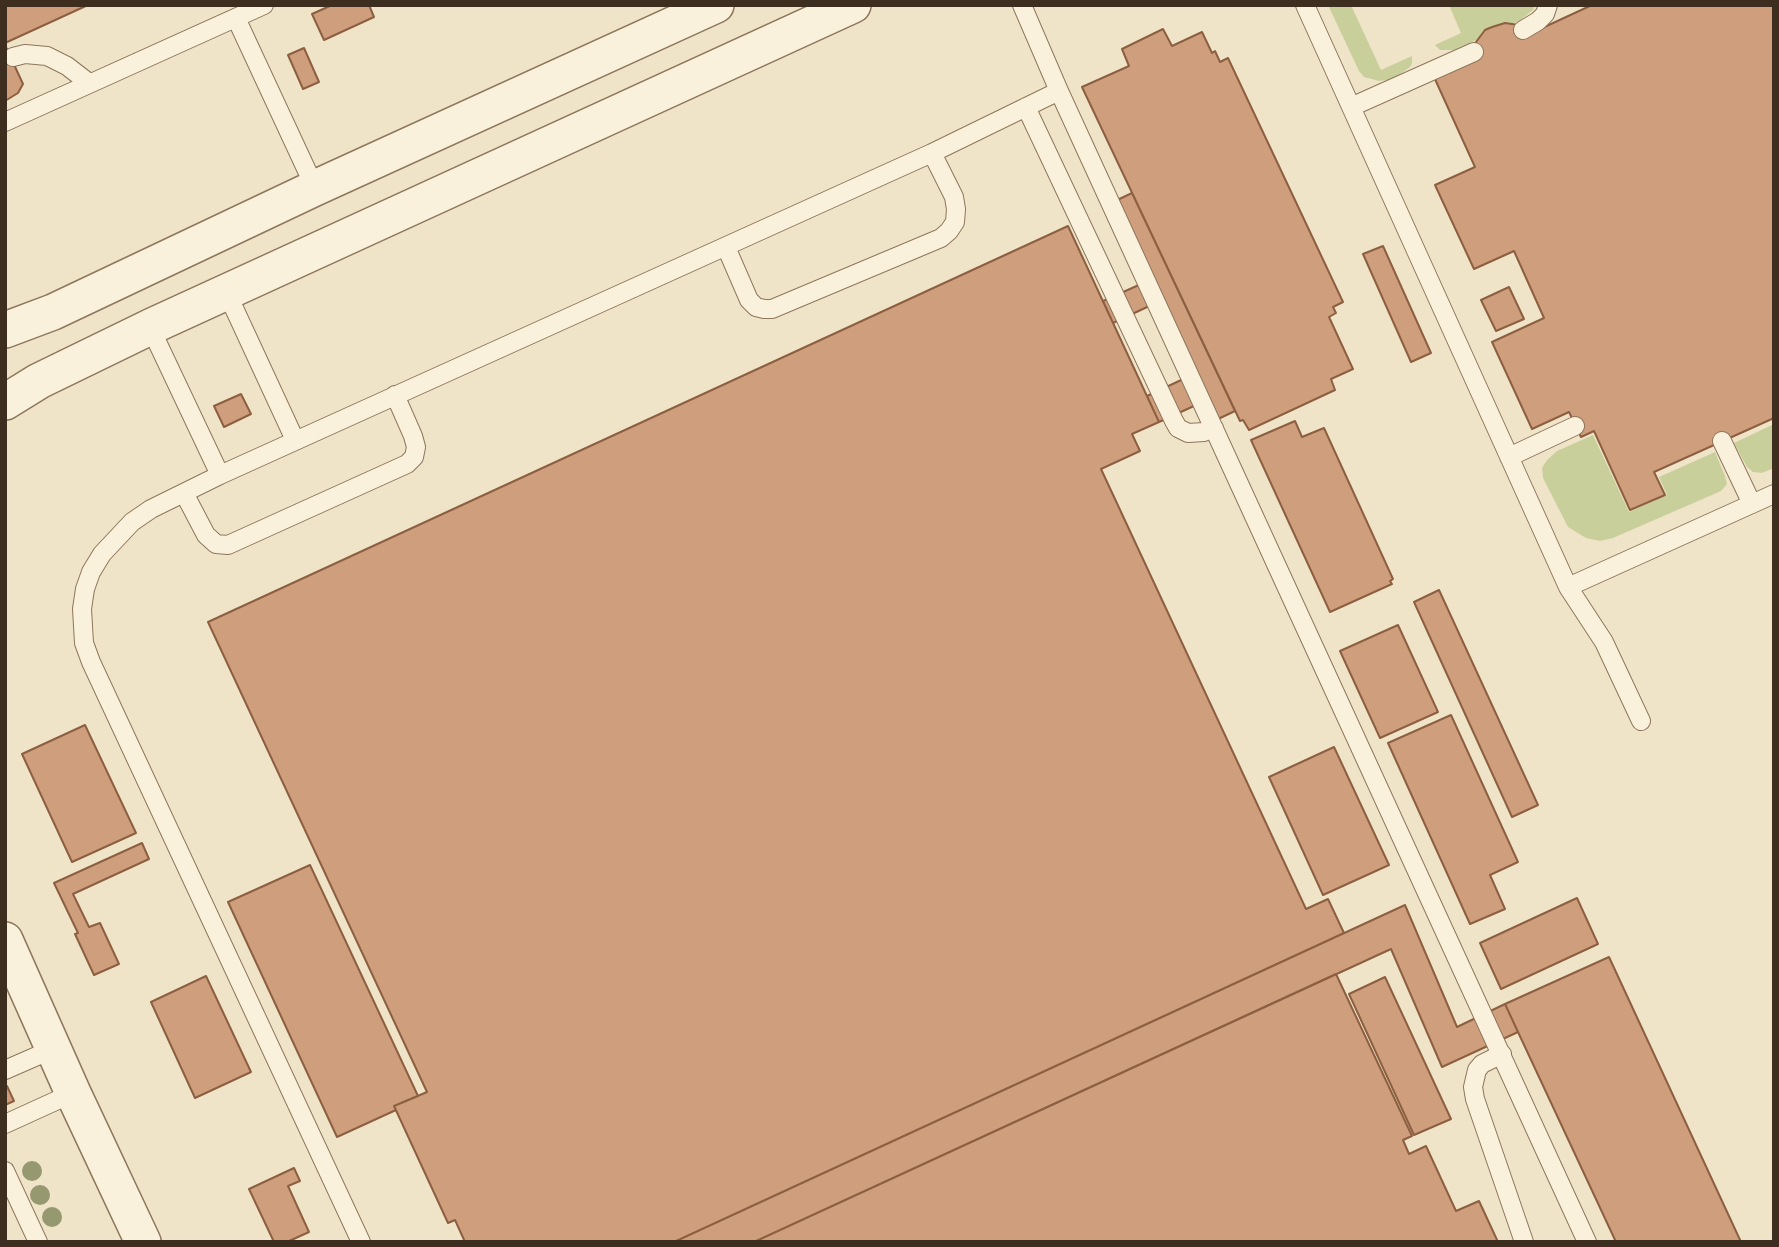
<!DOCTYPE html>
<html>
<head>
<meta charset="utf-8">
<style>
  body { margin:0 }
  #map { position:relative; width:1779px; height:1247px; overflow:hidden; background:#f0e4c8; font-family:Lora,serif }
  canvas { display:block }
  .frame { position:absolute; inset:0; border:7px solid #3d2e20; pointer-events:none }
</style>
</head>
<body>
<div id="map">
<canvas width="1779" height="1247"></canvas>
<div class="frame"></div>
</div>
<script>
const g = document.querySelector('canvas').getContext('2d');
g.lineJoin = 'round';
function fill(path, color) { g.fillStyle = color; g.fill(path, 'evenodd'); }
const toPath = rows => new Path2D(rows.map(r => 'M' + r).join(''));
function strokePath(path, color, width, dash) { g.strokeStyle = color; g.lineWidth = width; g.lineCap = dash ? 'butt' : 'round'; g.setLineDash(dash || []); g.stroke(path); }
fill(toPath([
  [1328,5,1351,5,1381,70,1412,56,1412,63,1410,67,1395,78,1387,80,1379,81,1364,77,1359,71],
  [1449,5,1535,5,1533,10,1519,21,1454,50,1440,50,1435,45,1461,33],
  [1774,424,1774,468,1762,473,1753,472,1747,467,1734,443],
  [1593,435,1629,512,1667,495,1659,477,1715,452,1725,476,1727,484,1721,491,1613,538,1600,541,1586,538,1568,527,1543,478,1542,468,1547,460,1557,451]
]), '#c9cf9b');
const building = toPath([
  [5,5,88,5,5,43,5,5],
  [332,5,369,5,374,17,324,40,312,14,332,5],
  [1592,5,1774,5,1774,418,1654,472,1665,495,1630,510,1594,431,1581,437,1569,412,1532,429,1492,342,1544,318,1514,251,1474,269,1435,185,1475,167,1434,77,1473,46,1485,30,1492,27,1505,23,1519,25,1525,36,1592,5],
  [1163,29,1172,46,1202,32,1212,53,1215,51,1220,62,1228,58,1343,302,1333,307,1336,313,1329,317,1353,369,1331,379,1335,390,1249,430,1243,420,1240,421,1082,87,1129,66,1122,49,1163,29],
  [5,45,23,84,18,93,5,101,5,45],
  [304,48,319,82,303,89,288,55,304,48],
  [1132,193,1235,411,1216,420,1207,400,1159,422,1147,396,1194,374,1160,301,1113,323,1103,301,1150,280,1113,202,1132,193],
  [1068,226,1159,422,1132,434,1140,451,1101,469,1306,909,1328,899,1344,933,674,1242,465,1242,455,1220,448,1223,394,1106,427,1092,208,622,1068,226],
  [1383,246,1431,353,1411,362,1363,254,1383,246],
  [1509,287,1524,319,1496,331,1481,300,1509,287],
  [241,394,251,414,224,427,214,406,241,394],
  [1295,421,1302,437,1324,428,1393,579,1390,581,1392,584,1330,612,1251,440,1295,421],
  [1439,590,1538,805,1512,817,1414,602,1439,590],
  [1398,625,1438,712,1380,738,1340,651,1398,625],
  [1451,715,1518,862,1490,875,1505,909,1470,924,1388,743,1451,715],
  [85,725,136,833,72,862,22,754,85,725],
  [1334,747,1389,865,1323,895,1269,777,1334,747],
  [142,843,149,859,73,894,89,927,100,923,119,964,94,975,75,934,78,933,54,883,142,843],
  [310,865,418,1096,394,1106,396,1110,337,1137,228,902,310,865],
  [1577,898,1598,944,1501,989,1480,943,1577,898],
  [1405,905,1457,1027,1505,1004,1518,1032,1442,1067,1391,949,754,1242,674,1242,1405,905],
  [1609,957,1741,1242,1616,1242,1518,1032,1505,1004,1609,957],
  [1336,974,1412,1136,1403,1140,1409,1154,1426,1146,1456,1211,1479,1201,1498,1242,754,1242,1336,974],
  [206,976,251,1072,195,1098,151,1002,206,976],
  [1385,977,1451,1119,1414,1135,1349,994,1385,977],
  [7,1086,14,1101,5,1105,5,1087,7,1086],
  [294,1168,300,1181,288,1186,309,1232,287,1242,274,1242,249,1189,294,1168]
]);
fill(building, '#cf9f7d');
strokePath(building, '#8d5f41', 2);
const lane = toPath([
  [1022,5,1059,91,1587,1242],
  [1305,5,1568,587,1604,642,1641,721],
  [236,18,315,188],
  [1523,30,1538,21,1545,14,1548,5],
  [13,57,25,54,47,56,67,66,89,83],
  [1026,107,1174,421,1178,428,1188,433,1204,432,1214,428],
  [1351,107,1474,52],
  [5,122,264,5],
  [726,247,749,300,756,307,764,309,772,309,941,238,949,231,955,222,956,209,954,197,932,153],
  [227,293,295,440],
  [150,327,220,475],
  [1722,441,1752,504],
  [1509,457,1575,426],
  [184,493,206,535,216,544,228,545,407,464,414,457,416,447,413,436,395,395],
  [1568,587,1774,494],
  [1502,1054,1482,1064,1477,1070,1473,1087,1475,1099,1524,1242],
  [5,1070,53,1049],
  [5,1124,73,1093],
  [5,1171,38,1242],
  [361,1242,91,662,84,643,82,609,85,589,91,572,102,554,132,522,151,509,220,475,932,153,1059,91]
]);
const street = toPath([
  [5,330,53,312,315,188,716,5],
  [5,402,39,381,150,327,853,5],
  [5,940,73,1093,143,1242]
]);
strokePath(lane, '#8d765c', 20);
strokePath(street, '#8d765c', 38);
strokePath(lane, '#faf1dc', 18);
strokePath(street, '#faf1dc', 35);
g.fillStyle = '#96986f';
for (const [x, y] of [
  [32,1171],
  [40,1195],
  [52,1217]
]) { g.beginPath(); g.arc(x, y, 10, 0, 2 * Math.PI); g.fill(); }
</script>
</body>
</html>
